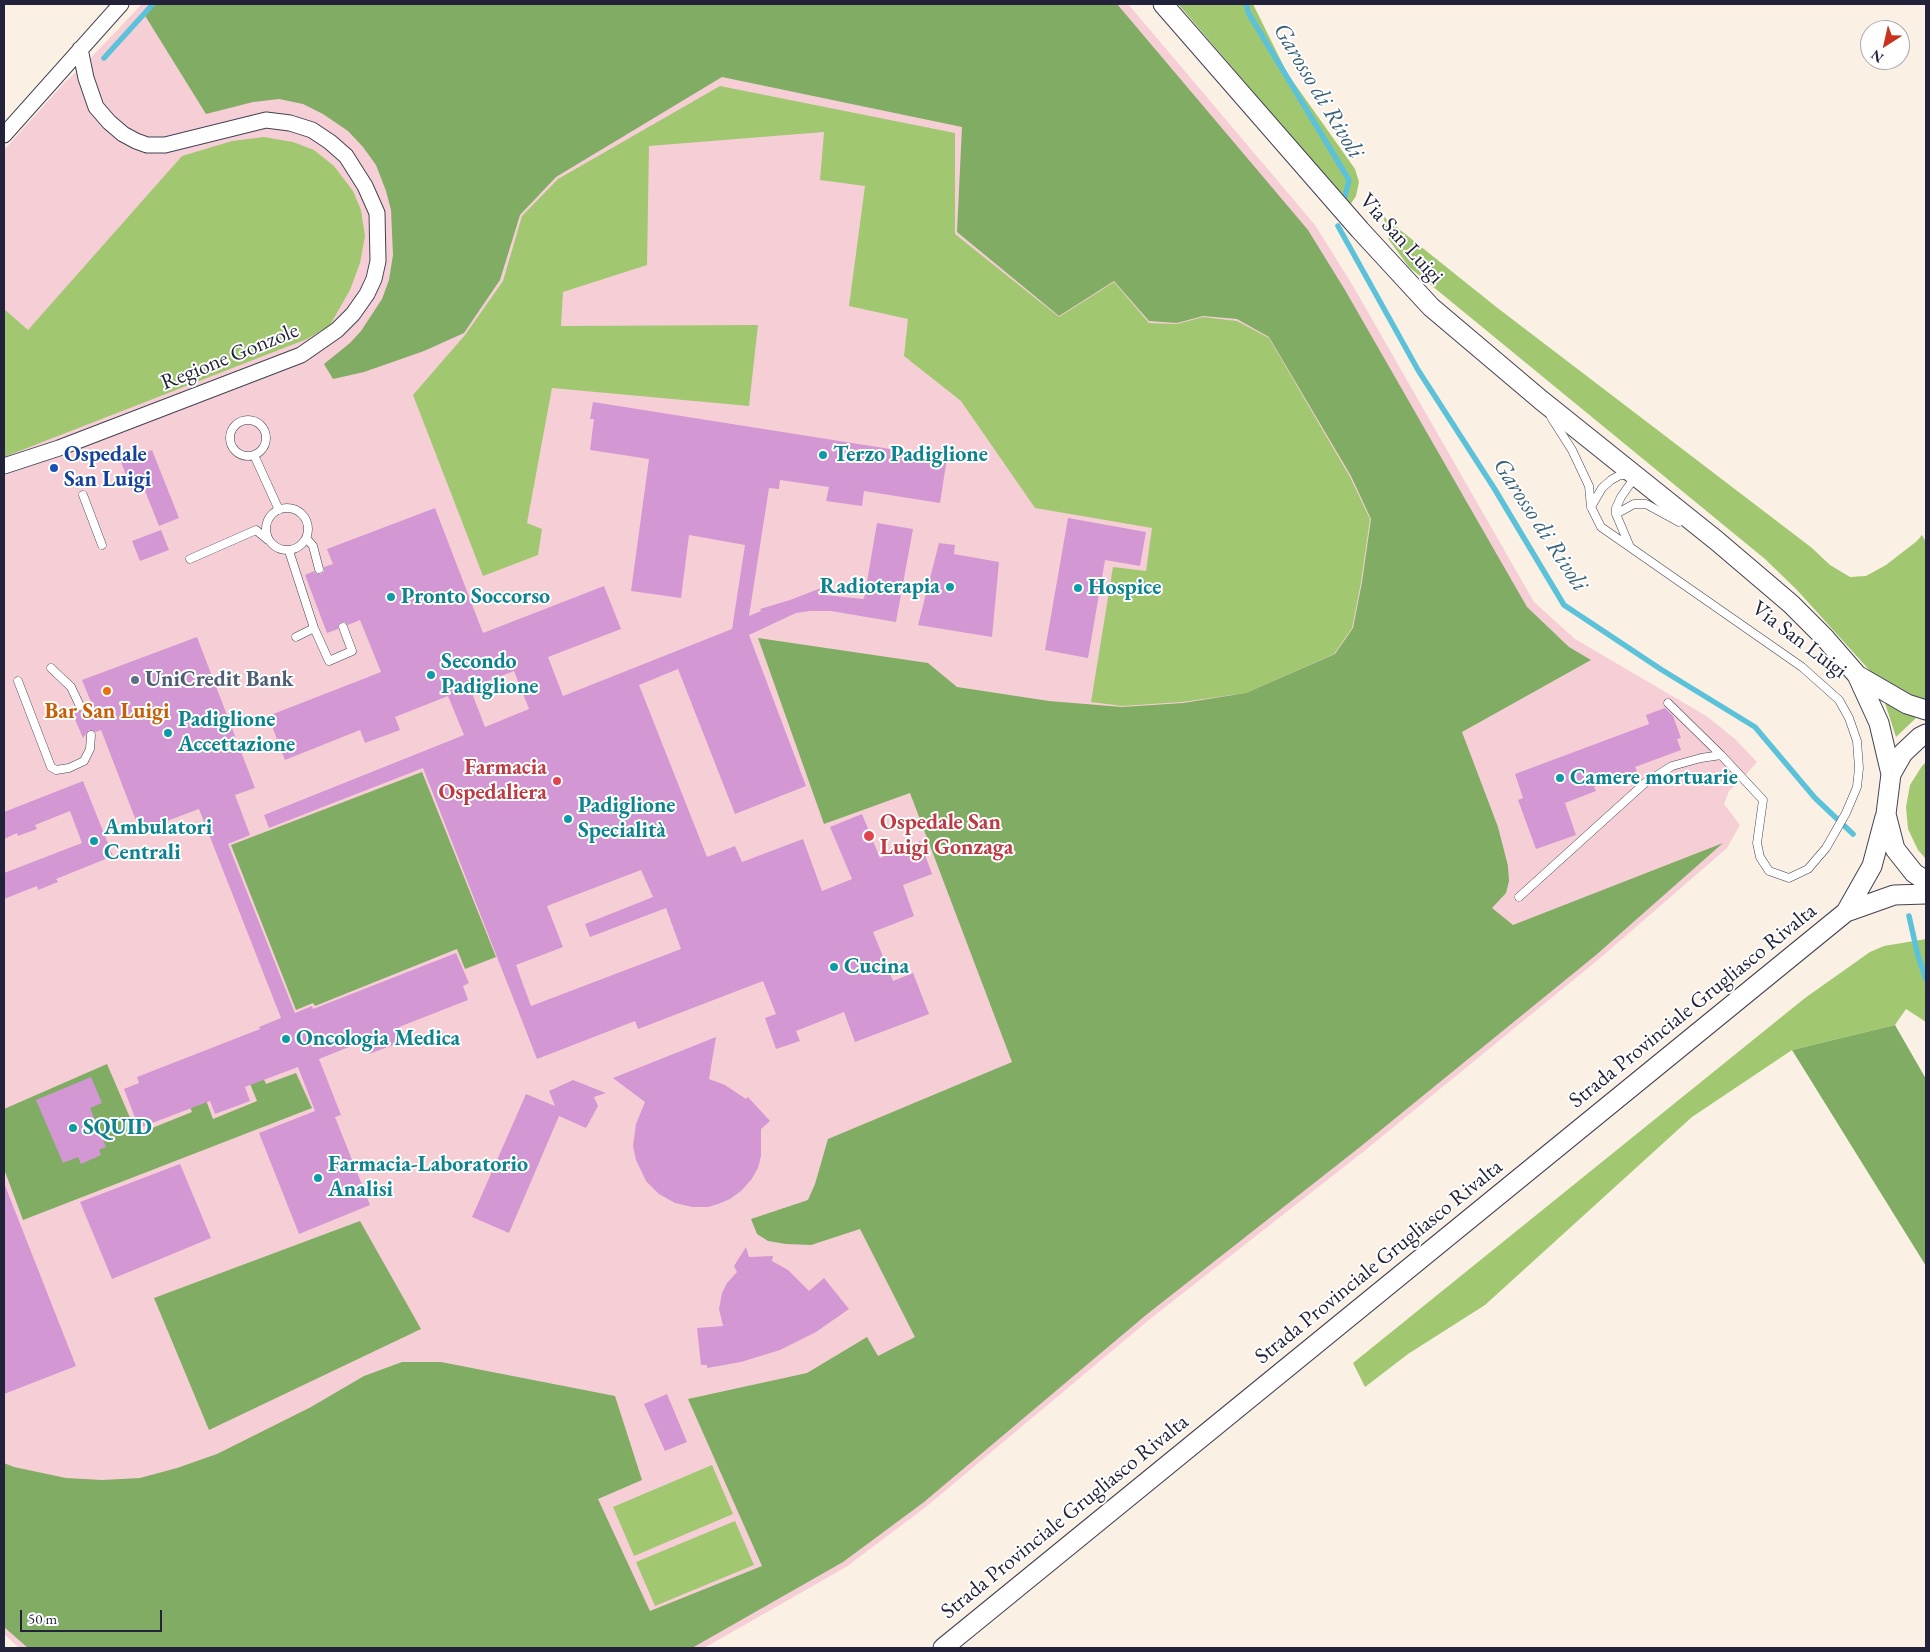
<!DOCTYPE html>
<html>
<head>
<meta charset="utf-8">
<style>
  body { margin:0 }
  #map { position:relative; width:1930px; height:1652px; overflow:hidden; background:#faf0e3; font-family:"EB Garamond",serif }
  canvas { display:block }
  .frame { position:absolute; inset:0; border:5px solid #22223b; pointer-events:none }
  .north { position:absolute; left:1860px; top:20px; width:50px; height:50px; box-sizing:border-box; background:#fff; border:1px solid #a7a7b1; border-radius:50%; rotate:215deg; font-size:14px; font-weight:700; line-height:20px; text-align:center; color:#22223b }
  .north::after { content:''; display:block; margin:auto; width:18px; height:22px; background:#c8321e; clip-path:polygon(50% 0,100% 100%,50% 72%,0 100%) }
  .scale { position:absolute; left:20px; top:1610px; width:142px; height:22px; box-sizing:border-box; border:2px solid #22223b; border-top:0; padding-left:6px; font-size:15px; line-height:18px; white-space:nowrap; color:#22223b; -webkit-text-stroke:4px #fff; paint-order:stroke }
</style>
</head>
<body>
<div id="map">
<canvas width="1930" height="1652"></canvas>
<div class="frame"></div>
<div class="north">N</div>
<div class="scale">50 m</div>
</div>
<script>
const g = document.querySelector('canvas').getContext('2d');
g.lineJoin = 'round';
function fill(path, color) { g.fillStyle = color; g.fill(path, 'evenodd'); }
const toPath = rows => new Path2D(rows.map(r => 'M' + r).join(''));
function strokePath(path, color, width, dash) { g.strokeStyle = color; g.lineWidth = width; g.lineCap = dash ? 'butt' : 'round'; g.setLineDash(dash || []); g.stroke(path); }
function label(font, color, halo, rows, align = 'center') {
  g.font = font + ' "EB Garamond",serif'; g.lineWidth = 4; g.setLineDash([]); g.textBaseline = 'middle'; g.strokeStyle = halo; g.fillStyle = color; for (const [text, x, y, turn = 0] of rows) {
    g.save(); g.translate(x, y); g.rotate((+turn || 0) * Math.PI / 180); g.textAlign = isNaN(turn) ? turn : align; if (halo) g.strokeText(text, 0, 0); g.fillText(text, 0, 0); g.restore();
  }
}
fill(toPath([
  [142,4,1128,4,1315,225,1353,286,1534,602,1575,639,1708,717,1735,739,1757,762,1743,778,1729,791,1724,804,1740,825,1727,848,1599,959,1363,1152,1150,1319,927,1506,846,1567,704,1648,19,1648,4,1634,4,150,65,82,84,65]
]), '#f6cfd6');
fill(toPath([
  [1178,4,1253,4,1287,73,1355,169,1359,182,1356,196,1350,205],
  [720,86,955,133,955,234,1059,317,1114,282,1149,323,1177,324,1203,317,1237,321,1269,338,1350,477,1370,519,1361,582,1352,628,1334,654,1246,693,1182,702,1122,706,1091,702,1113,567,1146,571,1152,528,1035,508,961,401,904,356,908,319,849,306,865,186,820,180,824,132,649,146,647,265,563,292,561,326,758,325,749,406,552,388,527,523,542,529,538,555,483,576,413,395,465,335,503,281,522,216,558,179],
  [264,137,293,142,314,150,334,166,353,191,361,210,365,236,360,263,350,290,330,325,307,339,4,457,4,309,28,330,182,156,232,141],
  [1384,217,1495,306,1812,548,1830,565,1850,577,1866,576,1886,565,1917,541,1922,535,1926,542,1926,702,1898,691,1871,672,1797,590,1765,559,1409,267,1389,240,1385,228],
  [1885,703,1916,718,1896,737],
  [1926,762,1926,859,1918,850,1908,829,1906,807,1910,785,1922,766],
  [1926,939,1926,1022,1906,1009,1895,1025,1792,1050,1692,1117,1485,1305,1408,1354,1365,1387,1353,1363,1805,998,1870,952,1884,946],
  [712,1465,733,1514,634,1556,613,1507],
  [735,1521,754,1565,655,1606,636,1562]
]), '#a2c771');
fill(toPath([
  [153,4,1117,4,1308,230,1345,290,1527,607,1569,647,1591,660,1462,732,1498,827,1508,866,1509,881,1506,893,1492,908,1513,925,1723,843,1596,955,1360,1147,1146,1315,924,1502,843,1562,692,1648,28,1648,4,1627,4,1463,14,1467,66,1478,102,1480,140,1478,177,1468,217,1454,311,1407,364,1376,402,1362,441,1362,615,1396,642,1480,598,1499,650,1611,762,1566,688,1399,807,1373,867,1337,878,1356,915,1337,860,1229,811,1245,786,1244,768,1241,757,1234,751,1219,808,1200,815,1184,828,1139,1012,1062,910,793,824,824,758,638,928,663,957,687,1049,701,1122,707,1183,703,1246,693,1335,654,1353,628,1362,582,1371,519,1351,476,1269,337,1237,319,1203,316,1177,323,1149,321,1114,281,1059,316,957,232,962,127,722,77,556,177,520,215,500,280,464,333,424,351,364,372,333,379,324,364,350,343,361,331,382,299,389,280,393,255,391,210,386,191,376,165,363,147,348,131,323,114,303,104,279,99,253,102,206,114,144,14],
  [422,772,496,957,465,969,457,949,315,1006,313,1003,296,1010,231,845],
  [1895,1025,1926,1079,1926,1266,1792,1050],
  [107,1064,137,1134,192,1112,187,1100,203,1092,213,1119,257,1101,247,1076,260,1071,266,1084,296,1073,312,1108,23,1220,4,1169,4,1109],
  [360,1221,421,1329,209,1430,154,1298]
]), '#81ac63');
strokePath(toPath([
  [1246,4,1249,14,1349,180,1344,200],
  [104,58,153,4],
  [1338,226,1418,370,1494,488,1564,605,1662,670,1755,727,1815,798,1853,834],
  [1909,916,1918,956,1926,979]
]), '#5cc2da', 5.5);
fill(toPath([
  [593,402,947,458,940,503,864,491,862,506,826,501,829,487,780,480,779,489,769,488,749,616,761,611,760,609,790,600,821,588,823,595,864,599,877,523,913,529,896,622,831,611,810,611,796,613,749,635,806,786,735,814,678,669,639,685,707,857,735,846,742,862,803,839,822,891,852,879,830,827,862,814,880,858,920,841,932,874,903,885,914,916,873,932,893,981,913,973,929,1014,855,1042,844,1012,796,1031,800,1041,776,1049,765,1018,776,1014,763,981,638,1029,635,1021,537,1059,423,768,269,828,264,815,464,735,448,696,395,717,400,730,365,743,360,730,285,760,268,716,381,672,360,620,348,625,344,622,341,622,338,626,338,629,327,633,305,575,314,571,317,574,321,574,324,571,324,567,333,564,327,549,435,508,483,633,604,586,621,629,548,657,563,696,732,629,745,545,689,535,681,598,631,591,649,459,590,450,594,419,590,419],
  [514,671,529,709,485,727,470,688],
  [641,870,653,897,585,924,590,937,666,908,681,949,531,1006,516,965,563,947,547,906],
  [152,450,179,518,159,526,143,486,132,490,121,462],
  [1068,518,1146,532,1140,566,1105,560,1088,658,1045,650],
  [161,530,169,550,140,561,132,541],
  [939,543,955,545,954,554,999,562,992,637,918,625],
  [197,637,255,788,235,795,250,835,228,844,295,1013,312,1006,313,1009,456,953,469,983,463,986,468,1000,399,1027,404,1041,369,1054,364,1041,319,1059,341,1115,335,1117,370,1205,299,1234,259,1133,315,1111,298,1067,245,1087,250,1101,215,1114,210,1101,139,1128,124,1089,139,1083,137,1077,260,1029,259,1027,281,1018,199,809,140,831,101,730,96,732,89,730,83,738,71,710,75,708,77,711,82,711,85,709,85,704,91,702,82,680],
  [1665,708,1673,716,1681,738,1677,739,1681,750,1635,767,1637,771,1594,787,1596,791,1565,803,1576,835,1536,849,1518,800,1523,798,1515,774,1649,724,1646,715],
  [83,781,113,856,56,879,58,882,38,890,37,886,4,899,4,873,82,843,70,811,35,825,37,829,18,836,17,833,4,839,4,812],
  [716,1037,709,1079,725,1085,746,1099,748,1097,770,1121,761,1129,761,1156,758,1168,751,1180,741,1191,730,1199,718,1204,708,1207,692,1207,675,1203,659,1194,646,1181,636,1160,633,1146,636,1124,645,1102,613,1078],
  [91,1077,102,1103,90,1108,106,1147,99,1150,101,1155,81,1164,78,1157,63,1163,36,1100],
  [573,1080,606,1093,594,1097,598,1106,586,1128,559,1116,509,1233,472,1217,526,1094,555,1106,549,1091],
  [180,1164,211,1238,112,1279,80,1202],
  [4,1183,76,1366,4,1394],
  [746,1247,749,1257,773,1256,772,1261,788,1270,809,1291,824,1278,849,1309,816,1332,780,1350,741,1362,707,1368,707,1365,701,1365,697,1328,723,1326,719,1309,722,1293,727,1283,737,1272,734,1266],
  [667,1394,687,1442,665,1451,644,1404]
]), '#d398d4');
const service = toPath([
  '230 438a18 18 0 1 1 36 0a18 18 0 1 1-36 0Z',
  [254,455,279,510],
  [83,495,102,545],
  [1591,507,1602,488,1611,480,1620,475,1629,475],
  '266 529a21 21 0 1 1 42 0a21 21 0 1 1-42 0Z',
  [1616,514,1634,504,1646,504,1679,522],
  [307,539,313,546,319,569],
  [1630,547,1616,514,1616,508,1621,497,1635,477],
  [289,551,314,628,296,637],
  [190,559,256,530,268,540],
  [314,628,329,661,352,651,343,627],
  [51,668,71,687,80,706],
  [18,681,51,767,56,770,69,768,84,761,90,749,91,735],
  [1668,703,1721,755],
  [1519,897,1645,783,1672,766,1701,758,1721,755,1763,800,1757,843,1760,857,1769,871,1789,878,1808,869,1826,848,1846,813,1857,787,1859,768,1857,741,1849,718,1839,700,1802,667,1601,527,1591,507,1589,486,1572,450,1551,417]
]);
const minor = toPath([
  [4,135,121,4],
  [4,466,59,448,301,355,337,330,353,314,367,294,374,279,378,261,377,213,365,186,346,156,330,142,312,130,290,123,266,120,165,145,147,145,136,141,123,134,109,122,96,107,86,78,80,49]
]);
const tertiary = toPath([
  [1163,4,1360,230,1431,307,1541,400,1717,541,1791,604,1824,637,1857,675,1879,723,1891,774],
  [1857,675,1907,704,1926,710],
  [1926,734,1920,737,1903,753,1891,774,1886,814,1895,849,1914,873,1926,881],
  [1846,912,1872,866,1885,817],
  [943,1648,1846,912,1894,895,1926,894]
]);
strokePath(service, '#424154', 9);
strokePath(minor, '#424154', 17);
strokePath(tertiary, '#424154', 21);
strokePath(service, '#fff', 8);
strokePath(minor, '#fff', 15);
strokePath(tertiary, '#fff', 19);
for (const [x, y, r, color] of [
  [823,455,5,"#0f9aa8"],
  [54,468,5,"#1a4fb4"],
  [950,587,5,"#0f9aa8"],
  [1078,588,5,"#0f9aa8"],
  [391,597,5,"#0f9aa8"],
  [431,675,5,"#0f9aa8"],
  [135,680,5,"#5c6f8a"],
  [107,691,5,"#e8710a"],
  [168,733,5,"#0f9aa8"],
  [1560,778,5,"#0f9aa8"],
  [557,781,5,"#e0444e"],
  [568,819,5,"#0f9aa8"],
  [869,836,6,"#e0444e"],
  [94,841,5,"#0f9aa8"],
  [834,967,5,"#0f9aa8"],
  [286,1039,5,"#0f9aa8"],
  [73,1128,5,"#0f9aa8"],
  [318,1178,5,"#0f9aa8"]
]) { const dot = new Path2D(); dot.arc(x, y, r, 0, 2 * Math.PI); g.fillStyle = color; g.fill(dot); strokePath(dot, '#fff', 2); }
label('22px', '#22223b', '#fff', [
  ["Via San Luigi",1401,239,48],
  ["Regione Gonzole",230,357,-22],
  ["Via San Luigi",1799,640,37],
  ["Strada Provinciale Grugliasco Rivalta",1693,1006,-39],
  ["Strada Provinciale Grugliasco Rivalta",1379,1262,-39],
  ["Strada Provinciale Grugliasco Rivalta",1065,1517,-39]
]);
label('bold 22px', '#164399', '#fff', [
  ["Ospedale",64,455],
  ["San Luigi",64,480]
], 'left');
label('bold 22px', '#0d838f', '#fff', [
  ["Terzo Padiglione",833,455],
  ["Radioterapia",940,587,"right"],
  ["Hospice",1088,588],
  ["Pronto Soccorso",401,597],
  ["Secondo",441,662],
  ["Padiglione",441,687],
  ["Padiglione",178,720],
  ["Accettazione",178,745],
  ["Camere mortuarie",1570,778],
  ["Padiglione",578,806],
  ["Specialità",578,831],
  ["Ambulatori",104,828],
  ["Centrali",104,853],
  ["Cucina",844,967],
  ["Oncologia Medica",296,1039],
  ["SQUID",83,1128],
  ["Farmacia-Laboratorio",328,1165],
  ["Analisi",328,1190]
], 'left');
label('bold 22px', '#4e5e75', '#fff', [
  ["UniCredit Bank",145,680]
], 'left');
label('bold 22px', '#c56008', '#fff', [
  ["Bar San Luigi",107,712]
]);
label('bold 22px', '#be3a42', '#fff', [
  ["Farmacia",547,768],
  ["Ospedaliera",547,793],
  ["Ospedale San",880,823,"left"],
  ["Luigi Gonzaga",880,848,"left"]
], 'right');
label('italic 24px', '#39627b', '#fff', [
  ["Garosso di Rivoli",1318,91,59],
  ["Garosso di Rivoli",1540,525,57]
]);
</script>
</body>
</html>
